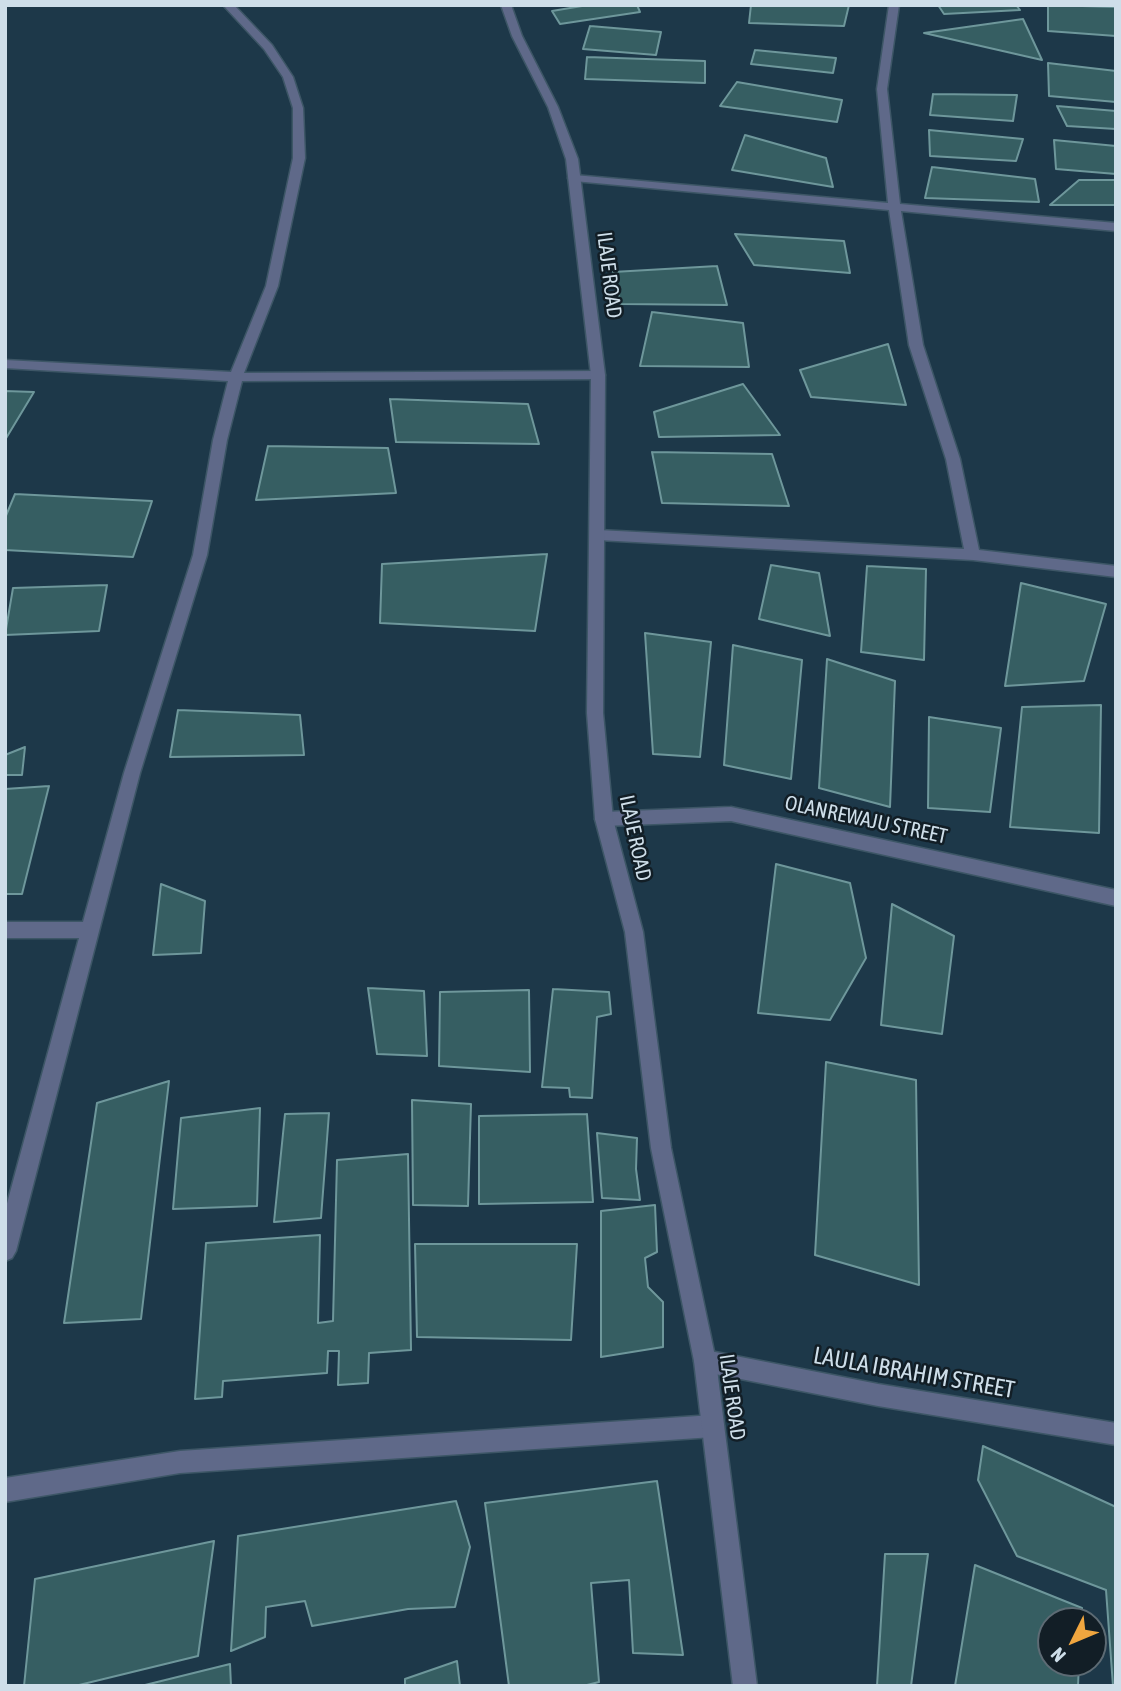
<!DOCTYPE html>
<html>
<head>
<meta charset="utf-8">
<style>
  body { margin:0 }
  #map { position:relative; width:1121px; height:1691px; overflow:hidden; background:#1d3849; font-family:"Asap Condensed",sans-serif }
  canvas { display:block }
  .frame { position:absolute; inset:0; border:7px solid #cedee9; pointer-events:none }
  .north { position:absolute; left:1037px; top:1607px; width:70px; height:70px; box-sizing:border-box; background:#121e26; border:2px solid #5d6b74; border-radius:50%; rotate:227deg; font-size:19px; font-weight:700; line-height:28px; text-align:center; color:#cedee9 }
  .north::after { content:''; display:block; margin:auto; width:24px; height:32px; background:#f0a63f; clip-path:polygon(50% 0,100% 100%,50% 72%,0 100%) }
</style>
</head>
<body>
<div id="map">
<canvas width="1121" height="1691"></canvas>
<div class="frame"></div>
<div class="north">N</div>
</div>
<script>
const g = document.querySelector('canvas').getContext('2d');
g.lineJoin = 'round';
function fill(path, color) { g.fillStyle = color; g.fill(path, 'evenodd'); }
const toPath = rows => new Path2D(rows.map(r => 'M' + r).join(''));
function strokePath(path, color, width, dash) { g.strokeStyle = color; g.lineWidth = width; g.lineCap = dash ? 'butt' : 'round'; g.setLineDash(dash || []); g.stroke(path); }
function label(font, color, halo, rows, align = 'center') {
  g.font = font + ' "Asap Condensed",sans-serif'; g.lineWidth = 5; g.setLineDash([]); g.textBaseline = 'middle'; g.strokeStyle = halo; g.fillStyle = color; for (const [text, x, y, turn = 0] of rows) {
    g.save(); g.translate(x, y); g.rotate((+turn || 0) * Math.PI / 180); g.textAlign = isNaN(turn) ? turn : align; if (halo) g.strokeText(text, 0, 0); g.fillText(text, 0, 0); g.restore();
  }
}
const building = toPath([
  [588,5,637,5,640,12,560,24,552,11,588,5],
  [751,5,849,5,844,26,749,23,751,5],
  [938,5,1016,5,1020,10,944,14,938,5],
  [1048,5,1116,7,1116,36,1048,31,1048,5],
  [1023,19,1042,60,924,33,1023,19],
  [590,26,661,32,656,55,583,49,590,26],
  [755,50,836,58,833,73,751,64,755,50],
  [587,57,705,61,705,83,585,79,587,57],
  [1048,63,1116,71,1116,102,1049,96,1048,63],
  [737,82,842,100,837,122,720,106,737,82],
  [933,94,1017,95,1013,121,930,115,933,94],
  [1057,106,1116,111,1116,129,1067,126,1057,106],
  [929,130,1023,139,1016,161,930,156,929,130],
  [745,135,826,158,833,187,732,170,745,135],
  [1054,140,1116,146,1116,174,1056,169,1054,140],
  [932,167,1035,179,1039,202,925,198,932,167],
  [1079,180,1116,180,1116,205,1050,205,1079,180],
  [735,234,844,241,850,273,754,265,735,234],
  [717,266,727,305,621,304,613,272,717,266],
  [652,312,743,323,749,367,640,366,652,312],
  [888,344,906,405,811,397,800,370,888,344],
  [743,384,780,435,659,437,654,412,743,384],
  [5,391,34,392,5,440,5,391],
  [390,399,528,404,539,444,396,442,390,399],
  [268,446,388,448,396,493,256,500,268,446],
  [652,452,772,454,789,506,662,503,652,452],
  [15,494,152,501,133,557,5,550,5,518,15,494],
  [547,554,535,631,380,623,382,564,547,554],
  [771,565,819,573,830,636,759,619,771,565],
  [867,566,926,569,924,660,861,652,867,566],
  [1021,583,1106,604,1084,681,1005,686,1021,583],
  [107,585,99,631,5,635,13,588,107,585],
  [645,633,711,642,700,757,653,754,645,633],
  [733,645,802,660,791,779,724,765,733,645],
  [827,659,895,681,890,807,819,788,827,659],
  [1101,705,1099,833,1010,827,1022,707,1101,705],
  [178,710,300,715,304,755,170,757,178,710],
  [929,717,1001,728,990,812,928,808,929,717],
  [25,747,22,775,5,775,5,755,25,747],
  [49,786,22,894,5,894,5,789,49,786],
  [776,864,850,883,866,958,830,1020,758,1013,776,864],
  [161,884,205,901,201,953,153,955,161,884],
  [892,904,954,936,942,1034,881,1025,892,904],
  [368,988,424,991,427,1056,377,1054,368,988],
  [553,989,609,992,611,1014,597,1017,592,1098,570,1097,569,1088,542,1087,553,989],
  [529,990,530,1072,439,1066,440,992,529,990],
  [826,1062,916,1080,919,1285,815,1255,826,1062],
  [169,1081,141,1319,64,1323,97,1103,169,1081],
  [412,1100,471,1104,468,1206,413,1205,412,1100],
  [260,1108,257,1206,173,1209,181,1118,260,1108],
  [329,1113,321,1218,274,1222,285,1114,329,1113],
  [587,1114,593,1202,479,1204,479,1116,587,1114],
  [597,1133,637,1138,636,1169,640,1200,602,1198,597,1133],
  [408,1154,411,1350,369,1353,368,1383,338,1385,339,1351,328,1351,327,1373,223,1381,222,1397,195,1399,206,1243,320,1235,318,1323,333,1321,337,1160,408,1154],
  [655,1205,657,1252,645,1258,648,1287,663,1302,663,1347,601,1357,601,1211,655,1205],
  [415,1244,577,1244,571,1340,417,1337,415,1244],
  [983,1446,1116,1507,1116,1686,1113,1686,1106,1590,1017,1556,978,1480,983,1446],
  [657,1481,683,1655,633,1653,629,1580,591,1583,599,1682,583,1686,509,1686,485,1503,657,1481],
  [456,1501,470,1547,455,1607,408,1609,312,1626,305,1601,266,1607,265,1637,231,1651,238,1536,456,1501],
  [214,1541,198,1656,75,1686,24,1686,35,1579,214,1541],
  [885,1554,928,1554,911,1686,877,1686,885,1554],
  [975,1565,1082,1608,1082,1621,1051,1621,1051,1663,1079,1663,1078,1686,955,1686,975,1565],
  [457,1661,460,1686,405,1686,405,1679,457,1661],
  [230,1664,231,1686,141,1686,230,1664]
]);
fill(building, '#365e62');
strokePath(building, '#6e979b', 2);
const minor = toPath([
  [223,5,234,5,272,45,293,77,303,108,305,158,278,286,244,373,598,371,605,375,598,379,242,381,227,440,207,555,140,773,16,1251,12,1258,5,1261,5,1211,79,938,5,938,5,922,83,922,124,773,193,555,213,440,228,381,5,368,5,360,231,372,266,286,293,158,293,108,283,77,264,49,223,5],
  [889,5,899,5,887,89,900,204,1116,223,1116,231,901,211,923,345,960,459,979,550,1116,566,1116,577,973,560,598,540,591,535,598,530,964,549,946,459,909,345,889,210,574,181,568,178,574,175,888,203,877,89,889,5],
  [731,807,1116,890,1116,906,731,821,604,826,598,824,595,819,598,814,604,812,731,807],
  [705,1350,878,1384,1116,1423,1116,1445,878,1406,705,1372,697,1369,694,1361,697,1353,705,1350],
  [713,1415,721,1418,724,1426,721,1434,713,1437,180,1473,5,1502,5,1478,180,1451,713,1415]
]);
const tertiary = toPath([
  [501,5,511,5,522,36,558,107,578,159,605,375,603,713,613,819,643,932,671,1148,716,1361,757,1686,733,1686,694,1361,651,1148,625,932,595,819,587,713,591,375,566,159,548,107,512,36,501,5]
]);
strokePath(minor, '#3d5666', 3);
strokePath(tertiary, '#3d5666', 3);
fill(minor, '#5f6989');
fill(tertiary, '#5f6989');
label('21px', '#cedee9', '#121e26', [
  ["ILAJE ROAD",609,275,83],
  ["OLANREWAJU STREET",866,820,12],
  ["ILAJE ROAD",635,838,78],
  ["ILAJE ROAD",732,1397,82]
]);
label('24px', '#cedee9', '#121e26', [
  ["LAULA IBRAHIM STREET",914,1373,10]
]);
</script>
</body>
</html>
